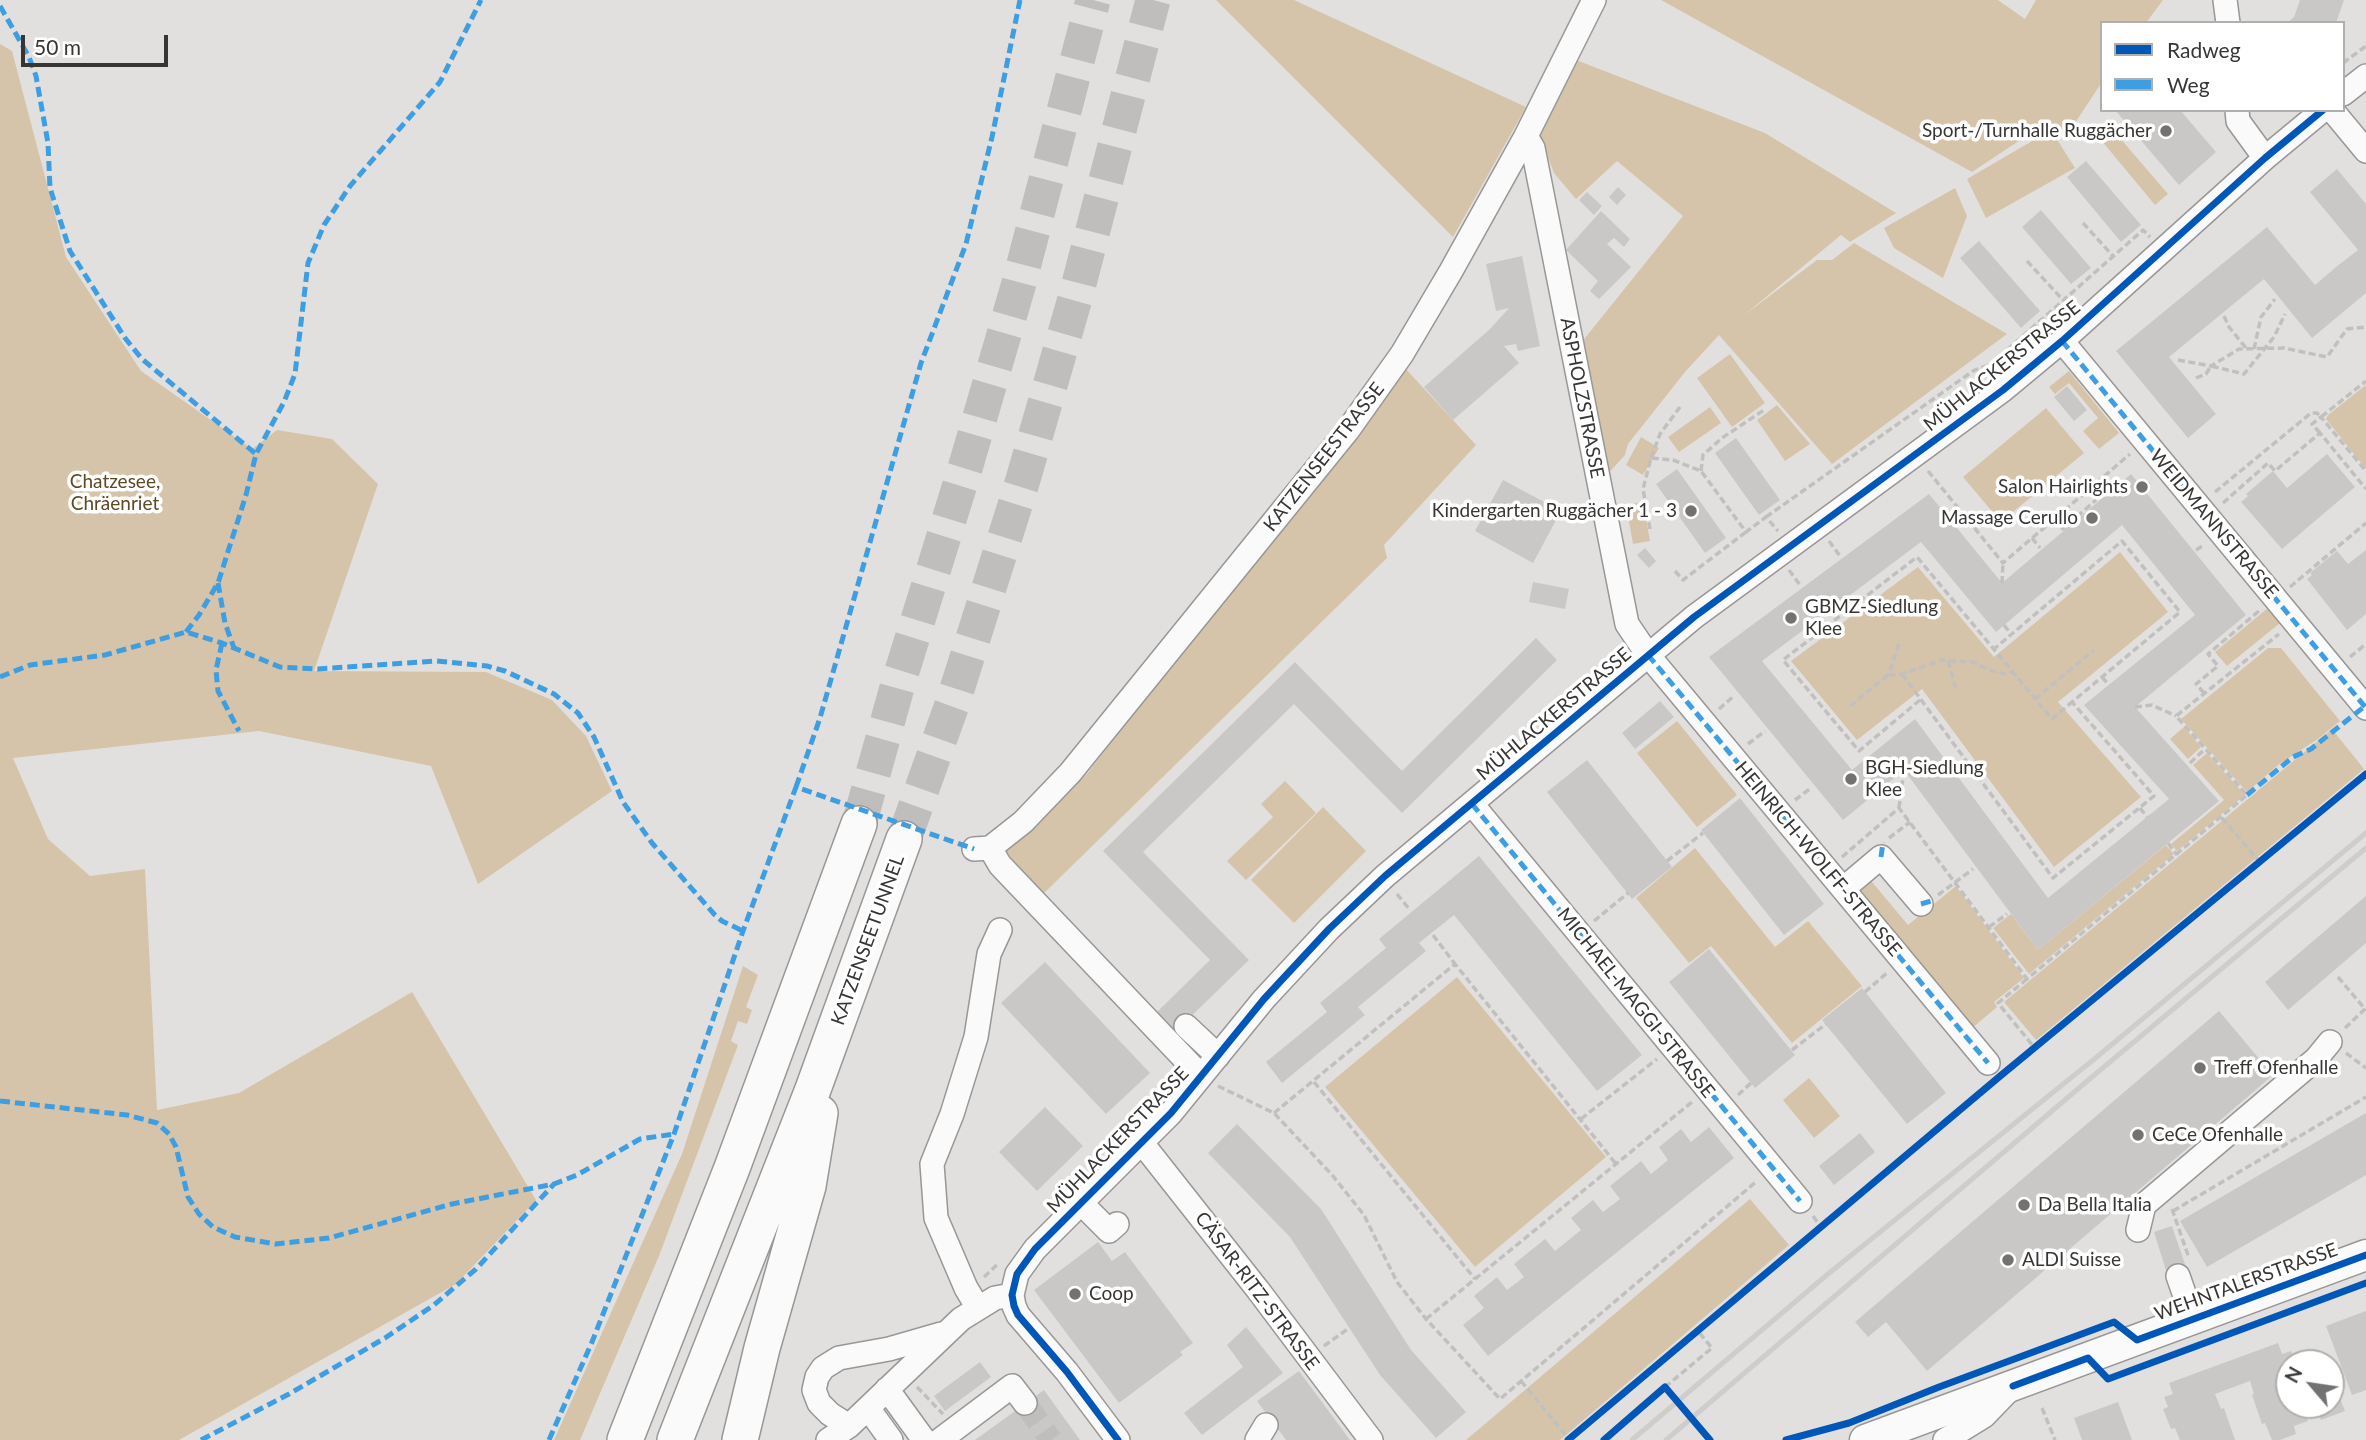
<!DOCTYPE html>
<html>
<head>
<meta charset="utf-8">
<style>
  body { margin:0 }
  #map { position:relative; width:2366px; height:1440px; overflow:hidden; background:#e2e0de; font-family:Lato,sans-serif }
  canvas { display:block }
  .legend { position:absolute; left:2100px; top:21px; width:245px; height:91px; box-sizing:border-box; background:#fff; border:2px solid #afafae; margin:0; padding:9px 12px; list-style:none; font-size:21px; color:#373635 }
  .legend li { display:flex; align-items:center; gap:14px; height:35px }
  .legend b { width:35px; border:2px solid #afafae }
  .north { position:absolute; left:2275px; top:1349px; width:70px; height:70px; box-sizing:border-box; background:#fff; border:2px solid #afafae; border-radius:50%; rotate:299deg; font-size:19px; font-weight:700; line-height:28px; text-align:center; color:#373635 }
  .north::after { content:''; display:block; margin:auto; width:24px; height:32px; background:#737270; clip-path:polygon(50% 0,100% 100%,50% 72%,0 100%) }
  .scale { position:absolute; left:21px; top:35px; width:147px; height:32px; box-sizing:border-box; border:4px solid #373635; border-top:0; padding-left:9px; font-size:21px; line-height:24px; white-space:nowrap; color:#373635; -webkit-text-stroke:5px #fff; paint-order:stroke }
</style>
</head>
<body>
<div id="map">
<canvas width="2366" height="1440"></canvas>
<ul class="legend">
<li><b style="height:9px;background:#0057b8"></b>Radweg</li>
<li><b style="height:9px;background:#3e9ee2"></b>Weg</li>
</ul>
<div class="north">N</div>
<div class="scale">50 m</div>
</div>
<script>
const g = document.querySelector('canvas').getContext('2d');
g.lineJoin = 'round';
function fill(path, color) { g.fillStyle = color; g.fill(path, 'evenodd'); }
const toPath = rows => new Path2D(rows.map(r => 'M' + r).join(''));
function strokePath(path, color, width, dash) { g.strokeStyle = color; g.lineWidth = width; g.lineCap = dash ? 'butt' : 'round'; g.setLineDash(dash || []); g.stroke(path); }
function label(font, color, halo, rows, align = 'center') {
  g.font = font + ' Lato,sans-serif'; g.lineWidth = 7; g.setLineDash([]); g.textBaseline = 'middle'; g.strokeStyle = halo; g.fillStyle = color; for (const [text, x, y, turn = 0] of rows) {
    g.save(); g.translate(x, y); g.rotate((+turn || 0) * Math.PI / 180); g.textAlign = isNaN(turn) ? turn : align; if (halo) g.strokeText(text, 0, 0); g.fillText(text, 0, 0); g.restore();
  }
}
fill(toPath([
  [1216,0,1294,0,1526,107,1453,237],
  [1661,0,1998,0,2025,19,2036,0,2163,0,2146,23,2102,23,2102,82,2067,135,2046,123,1972,172],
  [0,44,12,51,66,257,141,371,252,449,277,430,332,439,378,484,314,671,486,672,552,700,586,736,612,791,478,884,431,766,259,731,13,758,48,839,90,876,145,869,157,1110,239,1093,412,992,536,1200,456,1284,179,1440,0,1440],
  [1576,60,1765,133,1896,213,1850,242,1841,235,1743,316,1817,260,1832,260,1854,243,2007,334,1832,464,1719,335,1685,372,1628,444,1625,455,1606,476,1581,343,1683,216,1617,161,1576,199,1554,173,1539,133],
  [2051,130,2075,168,1986,218,1967,179],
  [2113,130,2168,194,2155,205,2101,140],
  [1955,188,1967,216,1943,278,1894,248,1884,228],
  [1730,354,1765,403,1732,427,1697,378],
  [1404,367,1476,445,1384,545,1387,558,1039,898,1003,846,1087,774,1222,597],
  [2069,371,2119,433,2099,449,2083,431,2098,418,2069,383,2055,394,2049,387],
  [2366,385,2366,469,2326,419,2328,415],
  [1777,405,1810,444,1785,461,1757,420],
  [1710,407,1721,423,1679,452,1668,437],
  [2046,408,2084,453,2001,522,1963,477],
  [1641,437,1659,448,1643,475,1626,465],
  [1643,502,1650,541,1633,544,1626,505],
  [2120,552,2168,612,2058,702,2141,797,2054,867,1922,689,1857,740,1791,661,1918,567,1994,657],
  [2269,607,2280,623,2227,666,2215,652],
  [2268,648,2281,648,2340,721,2318,739,2278,765,2247,792,2181,719],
  [1677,721,1737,795,1697,827,1637,753],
  [2184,727,2201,747,2188,759,2170,739],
  [2332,729,2364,769,2036,1040,2004,1002],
  [2207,753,2245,795,2177,851,2171,844,2224,800,2193,765],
  [1285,781,1316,813,1246,880,1227,861,1273,817,1261,804],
  [1323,807,1366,851,1294,923,1251,880],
  [2166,845,2174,854,2029,974,1993,928,2011,914,2038,950],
  [1695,848,1775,947,1808,921,1862,986,1792,1043,1711,946,1689,963,1636,898],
  [1867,876,1908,925,1956,886,2024,978,1994,1002,1997,1007,1971,1029,1855,887],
  [743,966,758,975,746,1007,752,1010,747,1024,738,1021,731,1041,738,1045,659,1256,580,1440,554,1440,682,1154],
  [1457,977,1606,1157,1475,1267,1325,1087],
  [1809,1078,1840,1116,1814,1138,1783,1100],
  [1750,1199,1789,1245,1667,1349,1560,1440,1466,1440]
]), '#d6c4aa');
fill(toPath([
  [2300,0,2344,0,2336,23,2287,23,2294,17],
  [2115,110,2180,110,2216,152,2179,185],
  [2086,161,2141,225,2121,242,2067,177],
  [2337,169,2366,204,2366,293,2312,338,2264,279,2169,357,2216,414,2188,438,2116,351,2267,227,2315,285,2336,267,2358,250,2310,192],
  [1618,187,1626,195,1617,205,1609,197],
  [1587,192,1602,206,1594,215,1579,200],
  [2041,210,2091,268,2071,284,2022,227],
  [1601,211,1630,239,1624,247,1614,238,1607,244,1631,267,1599,299,1590,291,1598,281,1566,250],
  [1979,241,2040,311,2021,328,1960,258],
  [1522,256,1540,346,1518,351,1516,344,1504,346,1519,363,1453,420,1424,387,1490,329,1509,308,1496,311,1486,264],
  [2067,386,2087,410,2074,421,2054,397],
  [1736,438,1780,500,1759,515,1715,453],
  [2327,454,2355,487,2282,549,2241,502,2248,496,2246,494,2273,471,2287,488],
  [1677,469,1726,538,1705,553,1656,484],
  [2131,474,2246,615,2135,707,2219,801,2038,950,1904,770,1843,820,1709,657,1929,494,2002,583],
  [2122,525,2195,615,2084,705,2169,799,2048,898,1915,719,1852,770,1762,661,1921,542,1996,632],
  [1503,480,1561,511,1533,563,1475,531],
  [1645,548,1656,561,1649,568,1637,555],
  [2366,550,2366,614,2347,630,2307,579,2312,575,2310,573,2337,551,2348,564],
  [1533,582,1569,589,1565,609,1529,602],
  [1536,638,1557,660,1402,813,1294,704,1143,852,1249,960,1176,1031,1157,1012,1210,960,1103,851,1295,662,1402,771],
  [1660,701,1674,717,1635,749,1622,733],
  [1587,760,1672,867,1632,899,1547,792],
  [1740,798,1824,904,1784,935,1701,830],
  [1479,856,1642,1055,1597,1091,1454,915,1419,943,1426,951,1358,1007,1365,1015,1282,1083,1266,1062,1327,1012,1320,1003,1386,948,1379,939],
  [2366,896,2366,943,2288,1010,2265,982],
  [1709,949,1795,1055,1755,1088,1669,982],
  [1045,962,1150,1073,1106,1114,1001,1003],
  [1862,988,1946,1093,1907,1124,1822,1020],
  [2219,1011,2273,1075,1927,1371,1886,1322,1868,1337,1855,1322],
  [1045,1107,1083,1146,1037,1191,999,1152],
  [2366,1113,2366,1175,2207,1267,2180,1221],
  [1237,1124,1321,1209,1411,1350,1466,1412,1436,1438,1380,1375,1290,1237,1208,1153],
  [1709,1127,1734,1158,1488,1356,1463,1325,1484,1308,1474,1296,1497,1277,1507,1290,1524,1277,1514,1264,1545,1239,1555,1251,1581,1230,1571,1218,1593,1200,1603,1212,1620,1199,1610,1186,1641,1161,1651,1174,1668,1160,1659,1147,1681,1129,1691,1142],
  [1860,1133,1875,1152,1834,1185,1819,1166],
  [2172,1226,2188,1273,2169,1280,2154,1232],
  [1098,1242,1112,1261,1125,1252,1193,1343,1180,1352,1183,1355,1119,1403,1034,1290],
  [2366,1311,2366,1390,2352,1395,2326,1326],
  [1246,1327,1283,1373,1202,1435,1184,1413,1243,1367,1227,1345],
  [2278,1343,2282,1354,2291,1351,2295,1360,2299,1359,2300,1363,2289,1363,2289,1405,2315,1405,2304,1410,2308,1421,2294,1426,2296,1434,2280,1440,2272,1440,2265,1423,2262,1424,2252,1395,2254,1394,2250,1381,2215,1394,2221,1409,2224,1408,2235,1440,2180,1440,2175,1428,2171,1429,2163,1409,2168,1407,2164,1397,2173,1394,2169,1383],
  [980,1362,991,1377,945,1411,934,1396],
  [1299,1371,1350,1440,1286,1440,1257,1401],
  [2334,1384,2345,1411,2321,1420,2316,1405,2331,1405,2331,1385],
  [1044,1390,1080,1440,975,1440],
  [2118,1402,2132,1440,2082,1440,2074,1418]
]), '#cac8c7');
strokePath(toPath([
  [1025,1403,1051,1440]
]), '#c0bebc', 23, [23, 11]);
strokePath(toPath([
  [859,824,898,684,966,465,1019,283,1093,0],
  [904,839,953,702,1022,483,1076,295,1153,0]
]), '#c0bebc', 35, [35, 18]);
const minor = toPath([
  [2225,0,2228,23],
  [2343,94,2366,76],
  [2237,110,2238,121,2265,158],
  [2332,110,2366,151],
  [1526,136,1533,148,1627,624,1648,655,1988,1063],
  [2062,341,2366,708],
  [1472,804,1800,1201],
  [990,848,1000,865,1201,1076],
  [974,849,990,848,1023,822,1070,773,1348,430,1402,354,1451,271,1526,136,1594,0],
  [1843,889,1881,857,1921,904],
  [1186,1026,1218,1056],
  [1142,1143,1258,1290,1371,1440],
  [1081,1203,1109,1231,1117,1224],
  [2138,1230,2144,1205,2316,1059,2330,1042],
  [2178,1276,2193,1319],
  [978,1308,966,1288,936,1218,932,1164,952,1114,976,1037,989,954,1000,930],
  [887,1389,924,1440],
  [868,1408,891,1440],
  [849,1426,830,1414,819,1403,814,1390,817,1377,823,1368,839,1358,889,1349,941,1334],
  [828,1440,849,1426,961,1319,995,1298,1012,1295],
  [940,1440,1012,1386,1025,1403],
  [1118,1440,1067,1372,1018,1315,1014,1306,1012,1295,1017,1274,1035,1249,1171,1113,1264,999,1329,929,1385,876,1694,617,2003,390,2062,341,2265,158,2323,110],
  [1257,1440,1266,1425],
  [1945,1440,1984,1416,2013,1386]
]);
const major = toPath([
  [1865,1440,2366,1255]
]);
const highway = toPath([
  [625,1440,732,1168,859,824],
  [675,1440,812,1092,904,839],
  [740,1440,762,1348,808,1186,820,1113]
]);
strokePath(minor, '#989795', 26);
strokePath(major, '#989795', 33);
strokePath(highway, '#989795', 38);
strokePath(toPath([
  [2343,63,2366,46],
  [2083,223,2113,256],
  [2027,261,2063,300],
  [2224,316,2229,327,2246,348],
  [2254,349,2261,317,2275,299],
  [2178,360,2211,366,2239,349,2284,348,2327,357,2347,329,2366,327],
  [2196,378,2206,374,2211,366,2244,374,2274,337,2285,314],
  [2320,433,2312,424,2321,417,2366,471],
  [1651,458,1660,434,1680,407],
  [1701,471,1703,455,1722,438,1764,410],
  [1928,471,2003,563,2130,454],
  [2144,487,2152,480],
  [2215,492,2311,413,2317,413,2321,417,2366,381],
  [2223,503,2268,463,2275,471,2320,433,2366,489],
  [1766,517,1973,371,1991,364,2143,230,2150,237],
  [2055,519,2063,529,2096,500],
  [1650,529,1643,489,1651,458,1673,460,1701,471,1746,532,1766,517,1778,531],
  [2032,538,2040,548],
  [1829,541,1840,556],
  [2196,550,2204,545],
  [1789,570,1800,585],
  [1675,571,1683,580,1746,532],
  [2002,583,2003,563],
  [2290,587,2366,523],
  [2004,625,2011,634],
  [1899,644,1889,674,1891,675,1902,674,1942,660,1973,662,1989,670,2005,674,2013,672],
  [2350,657,2366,644],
  [1948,661,1956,690],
  [1902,674,2053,878,2154,796,2072,702,2180,612,2122,541,1994,649],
  [2102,677,2109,685],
  [2204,693,2196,684,2218,666,2208,654,2259,611],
  [2035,699,2094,650],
  [1920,700,1859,751,1783,660,1917,557,2052,719,2072,702],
  [1850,706,1889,674],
  [2135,707,2152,705,2176,716],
  [1719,709,1734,696],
  [1748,744,1765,731],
  [2190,763,2205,749],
  [1795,800,1811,788],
  [1899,808,1904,770],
  [2140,808,2147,817],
  [2222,818,2259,861],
  [1889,838,1910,822],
  [2168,843,2177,855],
  [1842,857,1899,808,2027,979,2247,795,2176,716,2279,634],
  [1667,861,1703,833],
  [1397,894,1410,910],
  [1938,895,1973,869],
  [1594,921,1628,893],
  [1989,927,2007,914],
  [1433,935,1455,964],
  [2338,977,2365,1009],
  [2027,979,1998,1003,2034,1047],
  [1865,992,1887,973],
  [2345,1028,2366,1008],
  [1792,1050,1826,1024],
  [2346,1053,2366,1068],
  [1314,1082,1475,1279],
  [1218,1086,1274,1113,1333,1176,1364,1215,1397,1282,1426,1319,1500,1399,1757,1181],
  [1738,1095,1751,1083],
  [1274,1113,1455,964,1616,1164],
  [1581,1119,1657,1059],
  [2172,1209,2189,1258],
  [2173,1211,2366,1097],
  [1813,1216,1820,1226],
  [984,1277,999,1263],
  [1426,1319,1692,1102],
  [1324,1346,1349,1328],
  [1521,1381,1569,1439],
  [917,1387,943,1414],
  [1665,1387,1712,1348,1697,1330],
  [2042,1408,2055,1440]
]), '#c1c0bf', 3.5, [7, 3.5]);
strokePath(minor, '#fbfafa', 23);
strokePath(major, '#fbfafa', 30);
strokePath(highway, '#fbfafa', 35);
strokePath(toPath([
  [1632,1440,1828,1274,2098,1056,2366,833],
  [1666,1440,2086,1082,2366,848]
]), '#cecdcc', 5);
strokePath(toPath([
  [0,6,29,57,36,76,48,143,50,188,70,251,125,338,142,359,256,454],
  [2062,341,2366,708],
  [218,583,225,623,234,648],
  [186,632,199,615,218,583,246,495,256,454,284,402,295,374,308,263,324,225,350,186,440,82,481,0],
  [222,643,216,670,218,691,239,731],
  [1648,655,1988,1063],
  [0,677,30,665,105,655,186,632,222,643,280,667,318,669,436,661,487,666,505,671,554,694,578,713,594,737,623,802,652,843,714,914,722,921,743,931],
  [796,787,820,718,921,363,966,244,992,137,1020,0],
  [2247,795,2293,757,2311,749,2365,706],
  [1472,804,1800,1201],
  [1881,857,1883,842],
  [1921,904,1931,901],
  [0,1101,127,1115,157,1123,169,1134,176,1147,188,1197,199,1214,213,1227,235,1237,276,1244,329,1238,452,1204,554,1184,577,1175,640,1139,674,1134],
  [201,1440,289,1394,385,1338,434,1305,476,1269,554,1184],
  [549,1440,592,1342,674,1134,743,931,796,787,974,849]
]), '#3e9ee2', 5, [10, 5]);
strokePath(toPath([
  [2013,1386,2088,1358,2108,1379,2366,1283],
  [1118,1440,1067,1372,1018,1315,1014,1306,1012,1295,1017,1274,1035,1249,1171,1113,1264,999,1329,929,1385,876,1694,617,2003,390,2062,341,2265,158,2323,110],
  [1568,1440,1999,1077,2366,774],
  [1604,1440,1665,1387,1710,1440],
  [1786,1440,1849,1423,1939,1387,2114,1322,2137,1340,2366,1255]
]), '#0057b8', 7);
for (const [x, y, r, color] of [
  [2166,131,7,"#737270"],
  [2142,487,7,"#737270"],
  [1691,511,7,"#737270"],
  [2092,518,7,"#737270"],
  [1791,618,7,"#737270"],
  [1851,779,7,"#737270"],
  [2200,1068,7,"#737270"],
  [2138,1135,7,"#737270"],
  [2024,1205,7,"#737270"],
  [2008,1260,7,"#737270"],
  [1075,1294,7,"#737270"]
]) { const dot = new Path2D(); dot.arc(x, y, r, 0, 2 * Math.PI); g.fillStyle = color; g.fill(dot); strokePath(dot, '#fff', 2.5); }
label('19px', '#373635', '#fff', [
  ["Sport-/Turnhalle Ruggächer",2152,131,"right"],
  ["Salon Hairlights",2128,487,"right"],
  ["Kindergarten Ruggächer 1 - 3",1677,511,"right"],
  ["Massage Cerullo",2078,518,"right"],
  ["GBMZ-Siedlung",1805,607],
  ["Klee",1805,629],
  ["BGH-Siedlung",1865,768],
  ["Klee",1865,790],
  ["Treff Ofenhalle",2214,1068],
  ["CeCe Ofenhalle",2152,1135],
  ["Da Bella Italia",2038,1205],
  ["ALDI Suisse",2022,1260],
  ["Coop",1089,1294]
], 'left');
label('19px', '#373635', '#fff', [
  ["MÜHLACKERSTRASSE",2002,366,-39],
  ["ASPHOLZSTRASSE",1582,398,79],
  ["KATZENSEESTRASSE",1324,457,-52],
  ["WEIDMANNSTRASSE",2214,524,50],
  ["MÜHLACKERSTRASSE",1554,714,-40],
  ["HEINRICH-WOLFF-STRASSE",1818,859,50],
  ["KATZENSEETUNNEL",868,940,-70],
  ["MICHAEL-MAGGI-STRASSE",1636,1003,51],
  ["MÜHLACKERSTRASSE",1118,1140,-46],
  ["WEHNTALERSTRASSE",2246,1282,-20],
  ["CÄSAR-RITZ-STRASSE",1257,1291,53]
]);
label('19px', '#5f4824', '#fff', [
  ["Chatzesee,",115,482],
  ["Chräenriet",115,504]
]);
</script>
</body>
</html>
